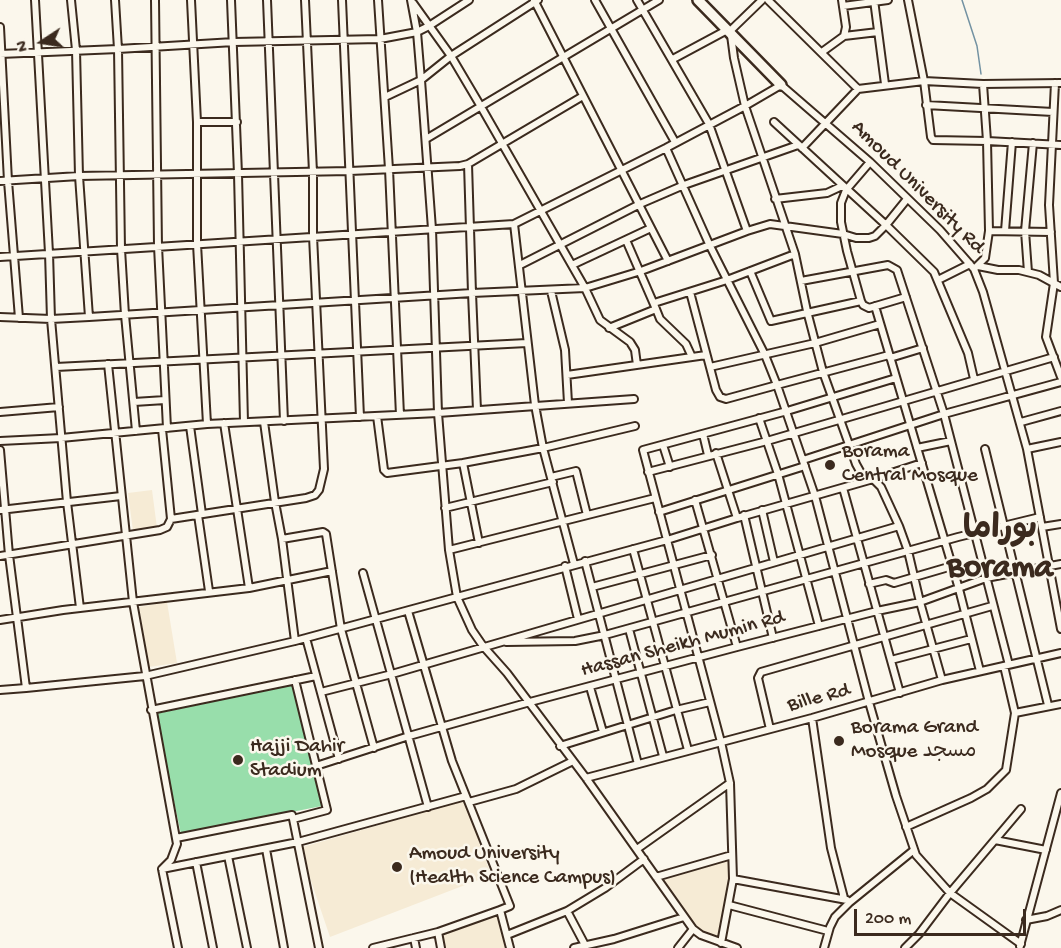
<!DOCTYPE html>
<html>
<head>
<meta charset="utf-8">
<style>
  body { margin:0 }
  #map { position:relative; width:1061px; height:948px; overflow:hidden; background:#fbf7ec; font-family:"Gochi Hand",sans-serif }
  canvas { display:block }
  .north { position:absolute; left:12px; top:12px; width:60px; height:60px; -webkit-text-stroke:4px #fbf7ec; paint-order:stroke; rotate:258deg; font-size:16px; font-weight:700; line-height:24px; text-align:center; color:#3b2a1e }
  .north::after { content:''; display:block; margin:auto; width:21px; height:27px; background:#3b2a1e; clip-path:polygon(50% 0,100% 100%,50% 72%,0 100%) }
  .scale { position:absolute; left:854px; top:909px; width:172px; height:27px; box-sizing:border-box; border:3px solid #3b2a1e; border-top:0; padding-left:8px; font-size:18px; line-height:21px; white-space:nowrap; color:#3b2a1e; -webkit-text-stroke:4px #fbf7ec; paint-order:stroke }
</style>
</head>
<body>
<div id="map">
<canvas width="1061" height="948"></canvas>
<div class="north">N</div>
<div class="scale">200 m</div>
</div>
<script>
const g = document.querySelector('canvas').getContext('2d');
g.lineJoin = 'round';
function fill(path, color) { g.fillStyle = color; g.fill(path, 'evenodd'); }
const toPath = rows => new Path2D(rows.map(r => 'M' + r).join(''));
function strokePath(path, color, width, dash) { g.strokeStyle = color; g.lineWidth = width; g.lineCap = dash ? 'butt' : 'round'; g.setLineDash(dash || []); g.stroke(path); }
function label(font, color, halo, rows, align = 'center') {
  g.font = font + ' "Gochi Hand","Playpen Sans Arabic",sans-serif'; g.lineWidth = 5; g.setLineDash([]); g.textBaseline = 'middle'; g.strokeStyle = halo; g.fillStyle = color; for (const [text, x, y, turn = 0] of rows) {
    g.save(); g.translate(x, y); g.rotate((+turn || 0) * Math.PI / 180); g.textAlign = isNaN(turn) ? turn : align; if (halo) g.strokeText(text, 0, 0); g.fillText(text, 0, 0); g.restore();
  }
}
fill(toPath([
  [152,490,157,528,133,531,128,493],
  [167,602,177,663,149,667,139,607],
  [465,800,491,875,330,937,304,860,303,847],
  [729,858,730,879,726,906,717,938,701,930,685,913,662,879],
  [497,915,506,948,444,948,442,934]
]), '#f6ebd5');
fill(toPath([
  [292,685,322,806,181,834,155,714]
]), '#98deab');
strokePath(toPath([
  [962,0,977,46,981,74]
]), '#7392a2', 1.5);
const street = toPath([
  [35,0,49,253,51,319,67,502,80,608],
  [71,0,76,50,79,176,89,317],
  [115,0,118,49,121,249,125,315,136,431],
  [155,0,158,246,167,428],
  [191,0,197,122,197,244,207,424],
  [231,0,238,174,244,422],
  [267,0,284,421],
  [342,0,360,417],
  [378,0,389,169,400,415],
  [411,0,417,32,421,80,432,229,438,413,449,550,457,597,472,630,483,646,507,673,586,778,693,929,701,935,737,948],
  [534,0,668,261],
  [595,0,675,142],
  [637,0,709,124,747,231],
  [768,0,858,89],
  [842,0,846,27,844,36],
  [874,0,885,84],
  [908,0,924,81,931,137,933,140,987,141,1061,145],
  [413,3,451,56,480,105,585,288,600,320,630,342,635,350,637,365],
  [843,6,888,0],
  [0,27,8,181,19,318],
  [729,32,762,0],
  [731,35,734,58,745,106,795,254,807,311,823,372,856,464,861,473,873,479,881,487,899,526,908,551,920,602,942,680],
  [822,52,844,36,878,32],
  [0,54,118,49,234,42,380,39,417,32,429,26,469,0],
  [673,59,727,30],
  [1055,83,1049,205,1054,283,1046,337,1061,377],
  [385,97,421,80,451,56,538,0],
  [926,105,1053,112],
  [197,122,237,122],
  [774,122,886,225,934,272,968,353,974,379],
  [426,139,659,0],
  [666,148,710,246,765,355,777,385,889,355],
  [802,148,858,89,924,81,983,84,1061,83],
  [870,162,846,190,841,203,841,222,847,251,861,301,863,305,869,308,906,297],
  [468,164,472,293,477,410],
  [0,181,79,176,350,171,460,166,468,164,583,96],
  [775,199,827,193,842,186],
  [514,224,535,405,543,448,574,564],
  [989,231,1051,232],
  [1005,231,1012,142],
  [0,257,514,224,666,148,745,106,781,85,870,162,940,230,974,269,983,292,1027,449,1061,629],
  [520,265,640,204,684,185,798,145],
  [572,265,651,228],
  [978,266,998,270,1019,270,1039,275,1061,287],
  [974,269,985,258,989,231,987,141,983,84],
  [750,271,771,321,861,301],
  [1028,272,1025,231,1033,143],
  [938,280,970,264],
  [801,281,888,265,897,270,944,414,1009,665],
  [551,291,565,350,568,403],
  [690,292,716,390,720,397,726,399,777,385,815,496,869,702,896,796,916,855,950,893,1021,944],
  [654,303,727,280,795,254],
  [875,306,959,589,980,671],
  [656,309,660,319,686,344,692,357],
  [0,317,51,319,89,317,472,293,585,288,641,271,747,231,770,224,843,234,856,238,869,238,875,236,886,225,907,199],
  [609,328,656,309,626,240],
  [890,358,923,348],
  [108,364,133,602,177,844,171,860,162,869,298,842,466,796],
  [56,367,527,343],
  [710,367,815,343,880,324],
  [567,375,706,355],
  [134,402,165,400],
  [0,412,59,407],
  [377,416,384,470,387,473,463,463,543,448,635,426],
  [759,418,778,474,819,626],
  [264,422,275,502,282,539,295,641],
  [1021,422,1061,411],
  [224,423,249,588],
  [190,426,202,514],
  [162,429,171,519],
  [703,434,708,455],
  [0,441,61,438,207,424,438,413,634,399],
  [663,445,670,467],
  [917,448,951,441],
  [985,449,1048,705],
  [1027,449,1061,442],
  [0,450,9,555,26,688,0,690],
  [716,453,737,518],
  [803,460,944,414,1061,382],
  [463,463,479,543],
  [648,472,767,441,1054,357],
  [551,477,576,471,587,515],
  [843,488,900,693],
  [695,500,737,647],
  [445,508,553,482],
  [0,510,121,496],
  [762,510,774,562],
  [659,512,805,466],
  [198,515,209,591],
  [744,515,773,638],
  [1042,527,1061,524],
  [282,539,323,532,326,534,341,629,374,748],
  [633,549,688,750],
  [449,550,655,498],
  [0,556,160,530,167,527,171,519,306,498,315,495,319,490,324,469,313,236,313,172,305,0],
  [585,561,638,764],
  [565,566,578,619],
  [363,573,428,807],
  [869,584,886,580,894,583,952,566],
  [592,587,712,555],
  [408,611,452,761,510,906,500,910],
  [0,620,63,610,249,588,332,571],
  [629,629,663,756],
  [306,638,339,759],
  [506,642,575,641,605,635,958,537,1040,517],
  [891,660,971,639],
  [295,680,327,810,293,819,319,948],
  [590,687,603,732],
  [26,688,145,676,295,641,667,540,737,518,873,479,922,463],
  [321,692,392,674,899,526],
  [151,710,316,676],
  [1015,713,1061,704],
  [812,718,831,848,844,898],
  [770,729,758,678,761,672,992,606],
  [560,746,676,710,710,702],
  [316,766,409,736,530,702,737,647,877,611,920,602,986,578,1061,564],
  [586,778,812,718,942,680,1061,653],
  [469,802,516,789,573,761],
  [906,827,971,798,987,789,1006,770,1015,713,1004,666],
  [176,838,292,815,293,819],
  [995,840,1046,850],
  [266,849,284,948],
  [637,849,730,783],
  [228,856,247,948],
  [196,862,213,948],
  [162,869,178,948],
  [656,877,732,855],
  [733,879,847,900],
  [729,905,828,931],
  [567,911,585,945],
  [1026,920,1047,916,1061,910],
  [438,932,441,948],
  [507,935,567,911,605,888,644,859],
  [414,938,416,948],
  [721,943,733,879,730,783,721,742,643,450,787,411,896,378],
  [1020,946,1061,793],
  [373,948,438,932,500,910,510,948],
  [574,948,614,939,684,917],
  [678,948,693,929],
  [824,948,830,927,835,917,850,902,914,850],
  [905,948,919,934,950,893,1021,809]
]);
const secondary = toPath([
  [698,0,781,85]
]);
strokePath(street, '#3b2a1e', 10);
strokePath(secondary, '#3b2a1e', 14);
strokePath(street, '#fbf7ec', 6);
strokePath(secondary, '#fbf7ec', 9);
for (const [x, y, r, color] of [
  [830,465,6,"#3b2a1e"],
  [839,741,6,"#3b2a1e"],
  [238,760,6,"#3b2a1e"],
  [397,867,6,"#3b2a1e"]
]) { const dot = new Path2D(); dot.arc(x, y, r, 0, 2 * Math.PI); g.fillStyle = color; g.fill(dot); strokePath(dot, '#fbf7ec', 2); }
label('21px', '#3b2a1e', '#fbf7ec', [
  ["Amoud University Rd",917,188,45],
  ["Hassan Sheikh Mumin Rd",683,645,-15],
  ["Bille Rd",819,699,-15]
]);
label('21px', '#3b2a1e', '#fbf7ec', [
  ["Borama",842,453],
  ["Central Mosque",842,477],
  ["Borama Grand",851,729],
  ["Mosque مسجد",851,753],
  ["Hajji Dahir",250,748],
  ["Stadium",250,772],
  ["Amoud University",409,855],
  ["(Health Science Campus)",409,879]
], 'left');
label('bold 33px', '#3b2a1e', '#fbf7ec', [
  ["بوراما",1000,532],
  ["Borama",1000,570]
]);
</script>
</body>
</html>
